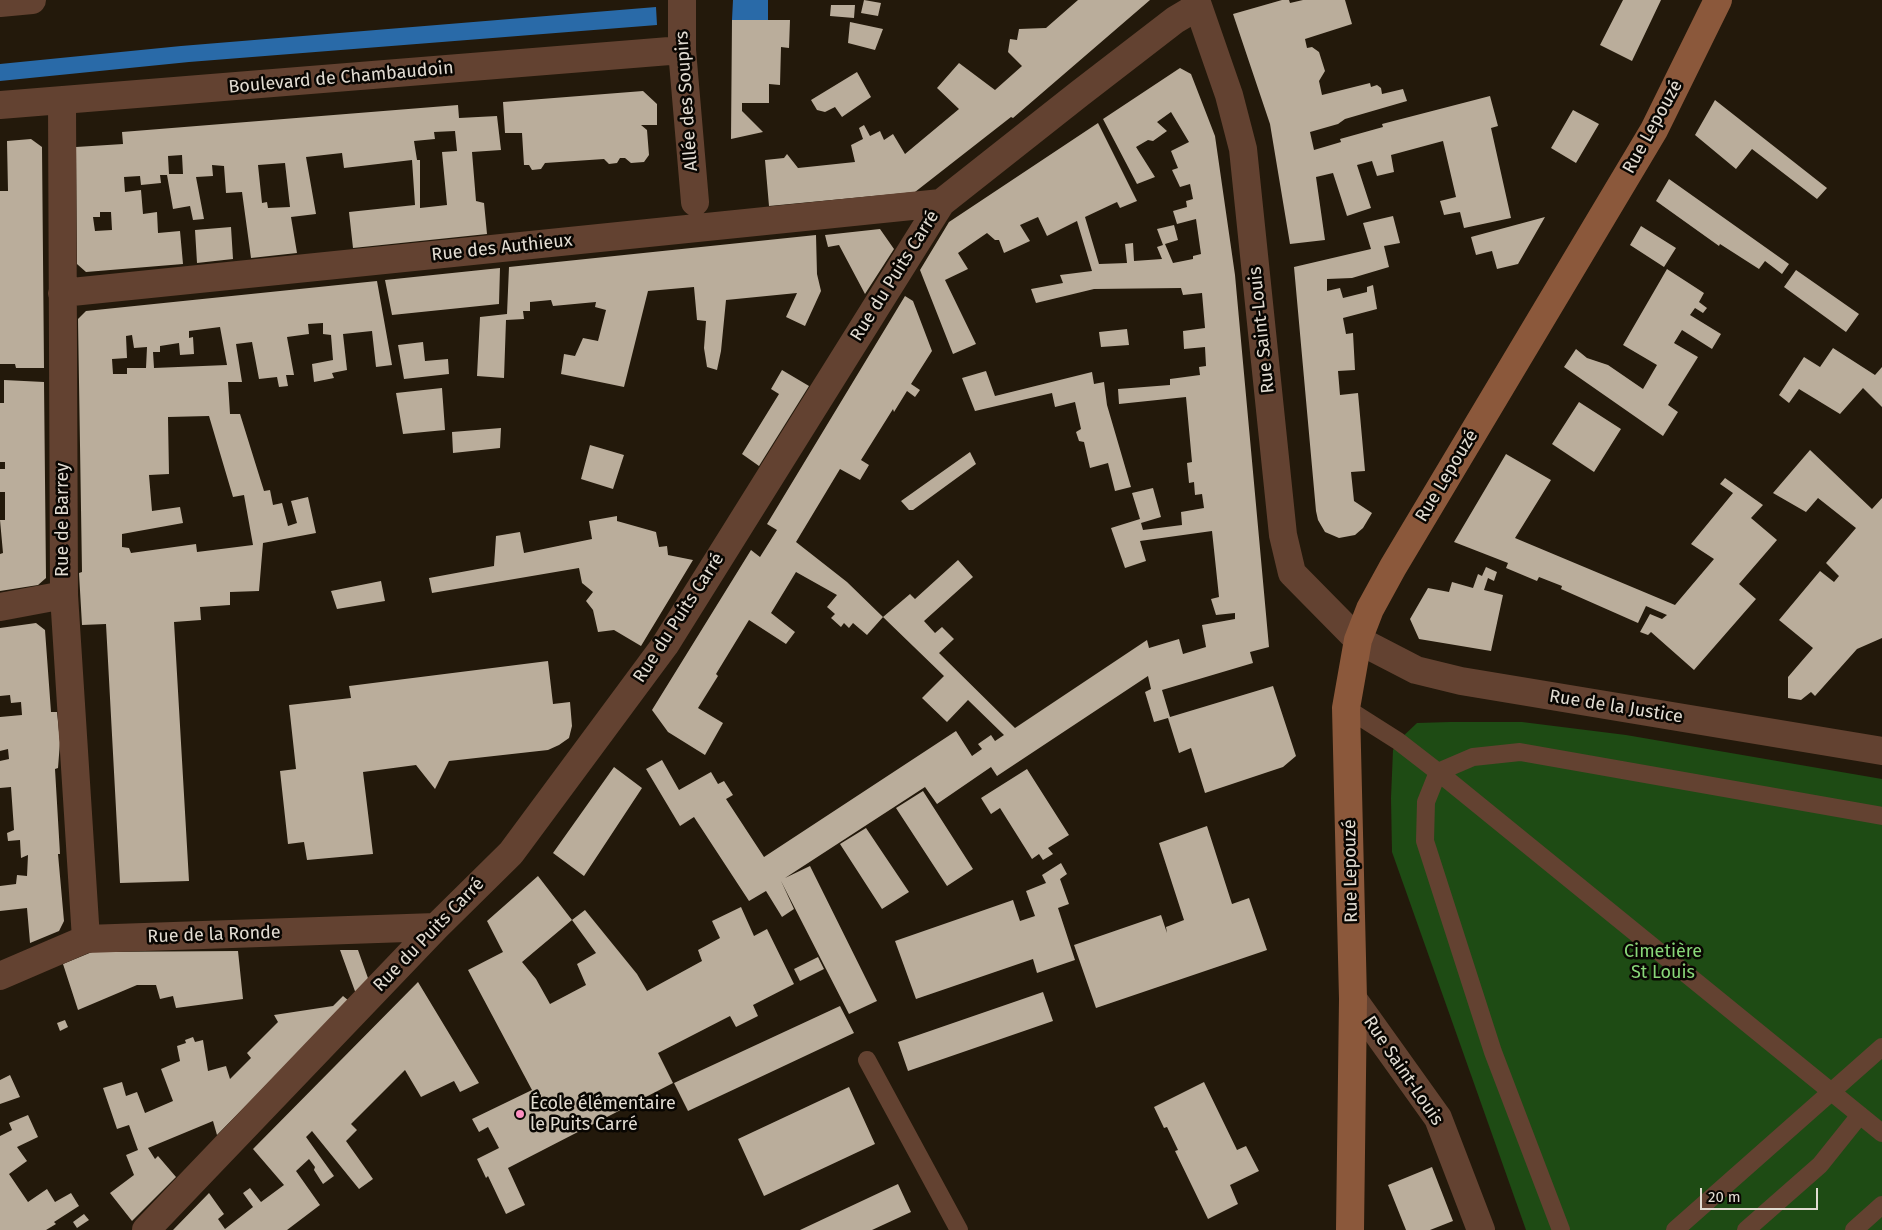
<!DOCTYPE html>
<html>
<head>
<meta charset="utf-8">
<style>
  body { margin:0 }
  #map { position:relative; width:1882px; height:1230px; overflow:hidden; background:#23190b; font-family:"Fira Sans",sans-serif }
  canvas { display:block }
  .scale { position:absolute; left:1700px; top:1188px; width:118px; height:22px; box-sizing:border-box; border:2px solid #e2dcd2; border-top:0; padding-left:6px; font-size:15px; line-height:18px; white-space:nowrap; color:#e2dcd2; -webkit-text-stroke:4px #090602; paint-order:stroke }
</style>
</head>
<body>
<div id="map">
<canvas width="1882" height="1230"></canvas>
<div class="scale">20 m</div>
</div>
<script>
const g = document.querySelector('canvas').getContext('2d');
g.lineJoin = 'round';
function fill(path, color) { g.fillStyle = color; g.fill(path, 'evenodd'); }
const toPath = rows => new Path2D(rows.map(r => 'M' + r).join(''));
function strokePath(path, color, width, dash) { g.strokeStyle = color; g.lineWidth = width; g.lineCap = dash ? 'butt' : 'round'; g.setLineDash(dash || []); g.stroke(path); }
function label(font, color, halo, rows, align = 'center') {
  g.font = font + ' "Fira Sans",sans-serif'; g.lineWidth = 5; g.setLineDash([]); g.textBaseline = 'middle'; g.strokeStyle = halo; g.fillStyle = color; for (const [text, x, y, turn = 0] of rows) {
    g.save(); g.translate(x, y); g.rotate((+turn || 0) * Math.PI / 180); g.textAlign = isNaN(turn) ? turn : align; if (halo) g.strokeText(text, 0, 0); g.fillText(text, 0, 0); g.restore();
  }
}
fill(toPath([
  [1450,722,1522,722,1626,735,1882,779,1882,1230,1526,1230,1392,852,1391,798,1393,750,1398,741,1417,723]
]), '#1e4b14');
fill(toPath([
  [733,0,768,0,768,20,732,20],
  [656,7,657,25,189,62,0,81,0,64,181,46]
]), '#296aa8');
fill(toPath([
  [864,0,881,3,878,16,861,13],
  [1078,0,1150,0,1013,118,1011,117,915,192,769,206,765,160,784,158,787,154,798,168,855,162,851,145,863,139,859,128,864,125,870,136,880,131,884,140,893,134,905,154,959,109,937,88,959,63,995,90,1022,66,1008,52,1010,39,1017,40,1019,29,1046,28],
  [1282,0,1289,0,1290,3,1303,0,1345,0,1352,24,1305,39,1307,48,1312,47,1319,52,1325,71,1319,81,1322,95,1370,83,1371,87,1377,85,1381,88,1382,94,1403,89,1407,101,1345,119,1338,124,1310,132,1314,150,1341,142,1340,139,1383,127,1382,124,1490,96,1498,126,1491,128,1511,218,1464,228,1460,212,1444,215,1440,201,1456,197,1443,141,1391,155,1394,172,1377,176,1372,161,1357,165,1371,208,1347,216,1333,173,1316,177,1325,240,1290,244,1270,124,1233,14],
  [1623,0,1661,0,1632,61,1600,45],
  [831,5,855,5,854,18,830,16],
  [732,20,790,20,789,48,781,47,780,85,769,84,769,103,742,103,742,111,763,132,731,139],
  [850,22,883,29,875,50,848,43],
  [1180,68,1191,74,1215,136,1235,275,1269,647,1250,652,1253,663,1162,690,1170,717,1273,686,1296,756,1283,767,1205,793,1191,748,1179,753,1168,718,1154,722,1145,692,1151,689,1148,676,997,776,991,767,937,804,925,787,785,878,810,866,877,1001,849,1014,781,881,794,909,782,917,766,891,749,901,694,817,680,826,646,769,662,760,679,790,711,772,718,784,724,781,733,795,726,799,764,857,956,731,972,756,982,749,978,744,991,735,995,741,1004,735,968,700,947,722,922,698,944,676,883,617,867,635,853,623,849,628,844,623,841,627,831,618,835,614,827,607,837,595,796,572,771,613,795,632,786,644,749,620,716,674,718,676,698,708,723,723,705,755,668,732,652,710,751,550,760,557,777,530,767,524,905,296,913,301,932,351,911,384,920,390,915,397,907,391,894,412,893,409,861,460,869,465,860,480,840,469,796,542,847,582,883,617,910,594,915,599,958,560,973,577,924,621,935,633,942,627,954,639,939,653,1015,728,1147,640,1149,648,1179,639,1183,654,1206,647,1202,625,1235,619,1235,613,1216,615,1211,599,1219,597,1212,531,1140,541,1146,561,1125,568,1111,528,1140,519,1132,493,1153,488,1161,517,1141,523,1143,530,1182,525,1181,512,1204,508,1202,494,1195,495,1194,482,1189,483,1187,463,1192,462,1186,397,1119,404,1118,389,1170,385,1170,379,1200,375,1199,367,1206,366,1205,347,1184,349,1183,331,1205,328,1202,293,1183,295,1181,288,1094,289,1036,303,1031,289,1063,283,1060,275,1092,271,1077,221,1047,236,1038,217,1020,225,1030,241,1015,248,1004,253,999,240,995,240,987,233,958,253,968,269,945,280,976,344,953,354,920,270,949,222,1098,123,1137,201,1120,208,1117,202,1085,217,1099,264,1127,263,1125,244,1133,243,1134,261,1162,259,1157,247,1163,245,1157,229,1174,225,1178,240,1165,244,1173,263,1193,259,1193,256,1201,254,1196,219,1177,224,1173,211,1187,207,1186,201,1193,199,1190,184,1180,187,1172,170,1178,168,1171,151,1189,142,1171,112,1157,122,1167,131,1153,141,1148,140,1136,147,1155,177,1137,184,1103,119],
  [857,72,871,97,842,117,835,107,825,112,817,110,811,100],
  [643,91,657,104,657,125,641,125,647,130,649,155,644,162,631,163,625,158,620,158,617,163,609,164,604,159,545,163,541,169,532,170,529,165,524,165,522,133,505,133,503,102],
  [1715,100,1827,188,1817,199,1752,149,1736,169,1695,135],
  [458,105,459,118,497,116,501,150,472,152,476,201,484,203,487,234,353,248,349,212,415,205,412,160,344,168,342,153,306,157,316,214,291,217,297,253,251,258,242,192,226,193,224,166,212,165,213,176,196,177,204,219,193,220,190,206,173,209,167,175,160,175,161,183,141,185,140,176,124,177,125,192,141,190,143,214,157,212,158,233,180,231,183,264,86,272,77,264,76,147,123,144,122,132],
  [455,131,457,151,442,152,447,205,420,208,420,160,417,160,414,141,435,139,434,132],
  [182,155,183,174,169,174,168,156],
  [285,163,290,207,268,208,267,202,262,203,258,165],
  [100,212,111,212,112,230,95,231,93,217,100,217],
  [1573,110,1599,124,1576,163,1551,148],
  [31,139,42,147,44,368,16,368,15,364,0,364,0,191,8,191,7,141],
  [1669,179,1789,264,1782,274,1765,261,1759,269,1720,244,1719,246,1656,201],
  [1393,216,1400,243,1384,246,1389,267,1352,278,1327,279,1327,291,1340,288,1343,298,1367,292,1367,287,1373,285,1377,309,1343,318,1346,334,1353,333,1355,370,1338,371,1340,395,1358,393,1365,471,1351,472,1354,501,1372,513,1363,528,1355,535,1339,538,1325,532,1318,520,1316,511,1294,267,1371,249,1363,223],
  [1545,217,1518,264,1497,269,1492,251,1476,255,1471,237],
  [1641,226,1676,248,1664,267,1630,245],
  [231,227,233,259,197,263,195,230],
  [880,229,894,249,865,294,839,245,828,247,825,235],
  [816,235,817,274,821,291,805,326,786,317,797,293,726,300,721,351,717,370,707,367,704,348,706,321,697,320,694,287,648,291,624,387,561,374,564,354,575,356,583,338,598,341,606,310,595,307,596,302,553,306,551,300,530,302,530,311,523,311,524,319,506,320,504,378,477,376,480,317,507,314,509,267],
  [500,268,499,304,392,315,385,280],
  [1667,269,1704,293,1699,302,1707,308,1703,313,1695,308,1690,315,1721,334,1712,349,1682,330,1674,343,1698,357,1668,405,1678,412,1663,436,1564,367,1576,349,1587,358,1608,365,1643,389,1657,365,1623,345],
  [1796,270,1859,314,1846,332,1784,287],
  [377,281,392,365,376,367,372,331,343,334,347,370,332,373,334,378,314,382,312,364,333,360,331,335,323,334,323,323,308,324,309,334,287,337,294,375,286,375,288,386,279,387,277,377,259,379,252,342,236,344,242,382,228,382,230,414,240,414,264,491,270,490,273,505,282,503,288,526,297,523,291,501,308,497,316,533,263,543,259,591,230,592,230,605,200,607,201,620,174,622,189,881,120,883,106,624,82,625,79,573,82,572,78,319,86,311],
  [220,327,227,365,154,368,153,352,160,352,160,346,179,343,180,355,194,354,193,337,189,338,189,331],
  [132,335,134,348,147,347,146,368,127,368,127,374,113,374,112,359,127,358,126,336],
  [209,416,233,497,244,495,253,545,197,552,196,544,131,553,129,548,122,547,122,534,183,523,180,507,152,511,149,475,169,474,168,417],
  [1127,329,1129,345,1101,347,1099,332],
  [423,342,425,361,448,359,449,374,404,379,398,345],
  [1833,348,1875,375,1882,367,1882,407,1863,388,1840,414,1799,389,1789,403,1779,395,1804,357,1820,367],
  [782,370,809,386,759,466,742,454,779,394,771,389],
  [986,371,995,396,1092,372,1094,384,1104,382,1107,405,1131,487,1115,491,1108,463,1090,468,1084,442,1079,441,1076,432,1081,429,1075,402,1055,407,1052,393,975,411,962,378],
  [4,380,44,382,46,578,38,585,0,591,0,554,3,553,0,520,5,520,5,492,0,492,0,469,5,469,5,462,0,462,0,403,4,403],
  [442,388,445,430,403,434,396,393],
  [1579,402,1621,429,1594,472,1552,444],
  [501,428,500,448,453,453,452,432],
  [590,445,624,455,613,489,581,479],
  [1810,450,1872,509,1882,498,1882,638,1857,649,1815,696,1811,692,1801,700,1788,698,1788,677,1813,648,1779,620,1820,571,1834,582,1839,576,1826,563,1856,528,1818,498,1806,512,1773,493],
  [970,452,976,464,913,510,909,510,901,501],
  [1506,454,1551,480,1515,538,1675,605,1714,559,1691,544,1733,493,1720,484,1725,478,1763,505,1751,518,1777,540,1739,584,1756,599,1694,670,1651,632,1648,635,1640,632,1650,614,1662,619,1667,615,1646,606,1638,623,1561,589,1562,586,1539,577,1537,581,1506,568,1508,563,1454,542],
  [617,516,617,521,656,532,659,547,667,546,668,555,693,560,641,646,614,630,598,632,593,610,586,601,593,592,582,583,579,568,432,593,429,578,494,566,496,536,520,532,524,553,592,539,589,521],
  [1486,567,1497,572,1494,581,1488,578,1484,590,1503,595,1491,651,1419,639,1410,619,1428,588,1449,592,1452,582,1473,588,1478,574,1482,576],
  [381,581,385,601,337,609,331,591],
  [36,623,45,630,51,712,57,712,60,742,58,768,55,769,60,854,58,854,64,921,59,931,30,943,27,908,0,911,0,886,16,884,17,875,27,876,28,855,21,858,20,840,8,841,7,833,14,830,11,787,0,788,0,761,9,759,8,749,0,751,0,717,22,715,21,702,11,703,10,695,0,696,0,628],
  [548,661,553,704,570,702,572,726,569,738,559,745,548,750,449,761,435,789,416,765,363,772,373,854,307,860,304,842,288,844,280,771,296,769,289,705,351,698,349,686],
  [614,767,642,788,584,876,553,853],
  [1027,769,1069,835,1048,848,1053,854,1043,860,1039,854,1032,859,1000,808,991,814,981,798],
  [923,791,973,869,947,886,896,808],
  [1207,826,1232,904,1249,898,1267,950,1096,1008,1074,945,1161,915,1167,933,1166,927,1184,920,1159,843],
  [866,828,909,892,882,909,840,844],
  [1061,863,1067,874,1060,879,1069,904,1058,908,1075,960,1037,973,1033,959,916,999,895,941,1013,900,1020,921,1035,916,1026,891,1046,883,1042,875],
  [538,876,572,920,522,962,536,979,550,1004,586,985,577,964,596,953,572,920,585,910,637,974,647,991,702,961,698,950,720,938,712,921,741,907,754,936,767,929,794,984,753,1005,758,1016,736,1027,730,1016,658,1053,673,1083,508,1168,525,1205,506,1214,488,1176,486,1178,477,1159,499,1148,488,1127,479,1132,472,1119,532,1090,468,970,503,952,487,921],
  [340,950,358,950,369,981,356,994],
  [238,951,243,999,176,1008,173,996,160,999,156,985,137,985,78,1010,63,964,92,952],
  [818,957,824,969,800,981,794,969],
  [418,982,479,1083,460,1092,454,1081,421,1097,405,1070,351,1124,357,1130,346,1141,373,1179,359,1189,312,1131,306,1137,334,1176,323,1184,314,1170,315,1167,309,1159,296,1171,320,1205,287,1230,173,1230,209,1193,224,1214,218,1219,225,1229,253,1207,243,1193,250,1188,261,1202,284,1185,253,1149],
  [1043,992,1053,1021,908,1071,898,1042],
  [343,996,349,1001,217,1135,213,1121,148,1148,155,1159,158,1156,176,1177,132,1221,110,1193,134,1175,126,1155,138,1150,129,1125,117,1129,103,1088,122,1082,126,1096,137,1092,145,1113,173,1101,161,1069,180,1061,177,1046,186,1043,185,1040,193,1037,195,1042,203,1040,208,1071,226,1066,230,1079,251,1058,247,1053,278,1022,274,1015,333,1006],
  [840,1006,854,1033,688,1111,674,1083],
  [65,1020,68,1027,60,1031,57,1023],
  [10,1075,20,1097,0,1104,0,1080],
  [1204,1082,1237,1150,1246,1146,1259,1171,1230,1185,1238,1204,1208,1219,1175,1151,1178,1150,1167,1127,1164,1128,1154,1107],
  [849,1087,875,1144,764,1196,738,1139],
  [28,1115,38,1137,17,1147,27,1161,9,1174,28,1202,47,1189,55,1202,71,1193,79,1206,54,1222,56,1224,46,1230,0,1230,0,1136,12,1130,9,1123],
  [1432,1167,1453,1221,1430,1230,1406,1230,1388,1185],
  [898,1184,911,1212,872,1230,800,1230],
  [84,1214,89,1220,77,1228,73,1222]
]), '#baad9b');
strokePath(toPath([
  [1346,708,1398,741,1438,772,1882,1133],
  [867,1060,959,1230],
  [1561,1230,1493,1052,1425,841,1426,802,1438,772,1473,757,1520,752,1882,816],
  [1675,1230,1882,1047],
  [1746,1230,1820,1165,1860,1115],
  [1854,1230,1882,1205]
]), '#634231', 18);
strokePath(toPath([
  [682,0,682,50,695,202],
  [1196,0,1229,95,1243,149,1283,535,1292,573,1358,640,1416,670,1461,681,1882,751],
  [0,3,32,0],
  [62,100,64,595,86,939],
  [0,105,682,50],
  [62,293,941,203],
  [0,607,64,595],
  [0,976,86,939,436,927],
  [1353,999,1438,1118,1481,1230],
  [146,1230,436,927,511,853,665,645,941,203,1079,94,1175,20,1197,7]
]), '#634231', 28);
strokePath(toPath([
  [1350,1230,1353,999,1346,708,1358,640,1370,609,1393,567,1654,130,1718,0]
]), '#8b583b', 28);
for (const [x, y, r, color] of [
  [520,1114,5,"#fc8fc1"]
]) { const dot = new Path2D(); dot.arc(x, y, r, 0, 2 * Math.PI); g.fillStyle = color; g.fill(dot); strokePath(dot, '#090602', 2); }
label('18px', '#e2dcd2', '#090602', [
  ["Boulevard de Chambaudoin",341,78,-5],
  ["Allée des Soupirs",687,101,-94],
  ["Rue Lepouzé",1653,127,-61],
  ["Rue des Authieux",502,248,-6],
  ["Rue du Puits Carré",895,276,-58],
  ["Rue Saint-Louis",1262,330,-96],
  ["Rue Lepouzé",1447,476,-59],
  ["Rue de Barrey",63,520,-90],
  ["Rue du Puits Carré",679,618,-57],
  ["Rue de la Justice",1616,707,9],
  ["Rue Lepouzé",1351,871,-91],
  ["Rue de la Ronde",214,935,-2],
  ["Rue du Puits Carré",429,935,-46],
  ["Rue Saint-Louis",1403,1071,56]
]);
label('18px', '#89d779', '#090602', [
  ["Cimetière",1663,952],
  ["St Louis",1663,973]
]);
label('18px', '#e2dcd2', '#090602', [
  ["École élémentaire",530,1104],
  ["le Puits Carré",530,1125]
], 'left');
</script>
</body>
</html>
